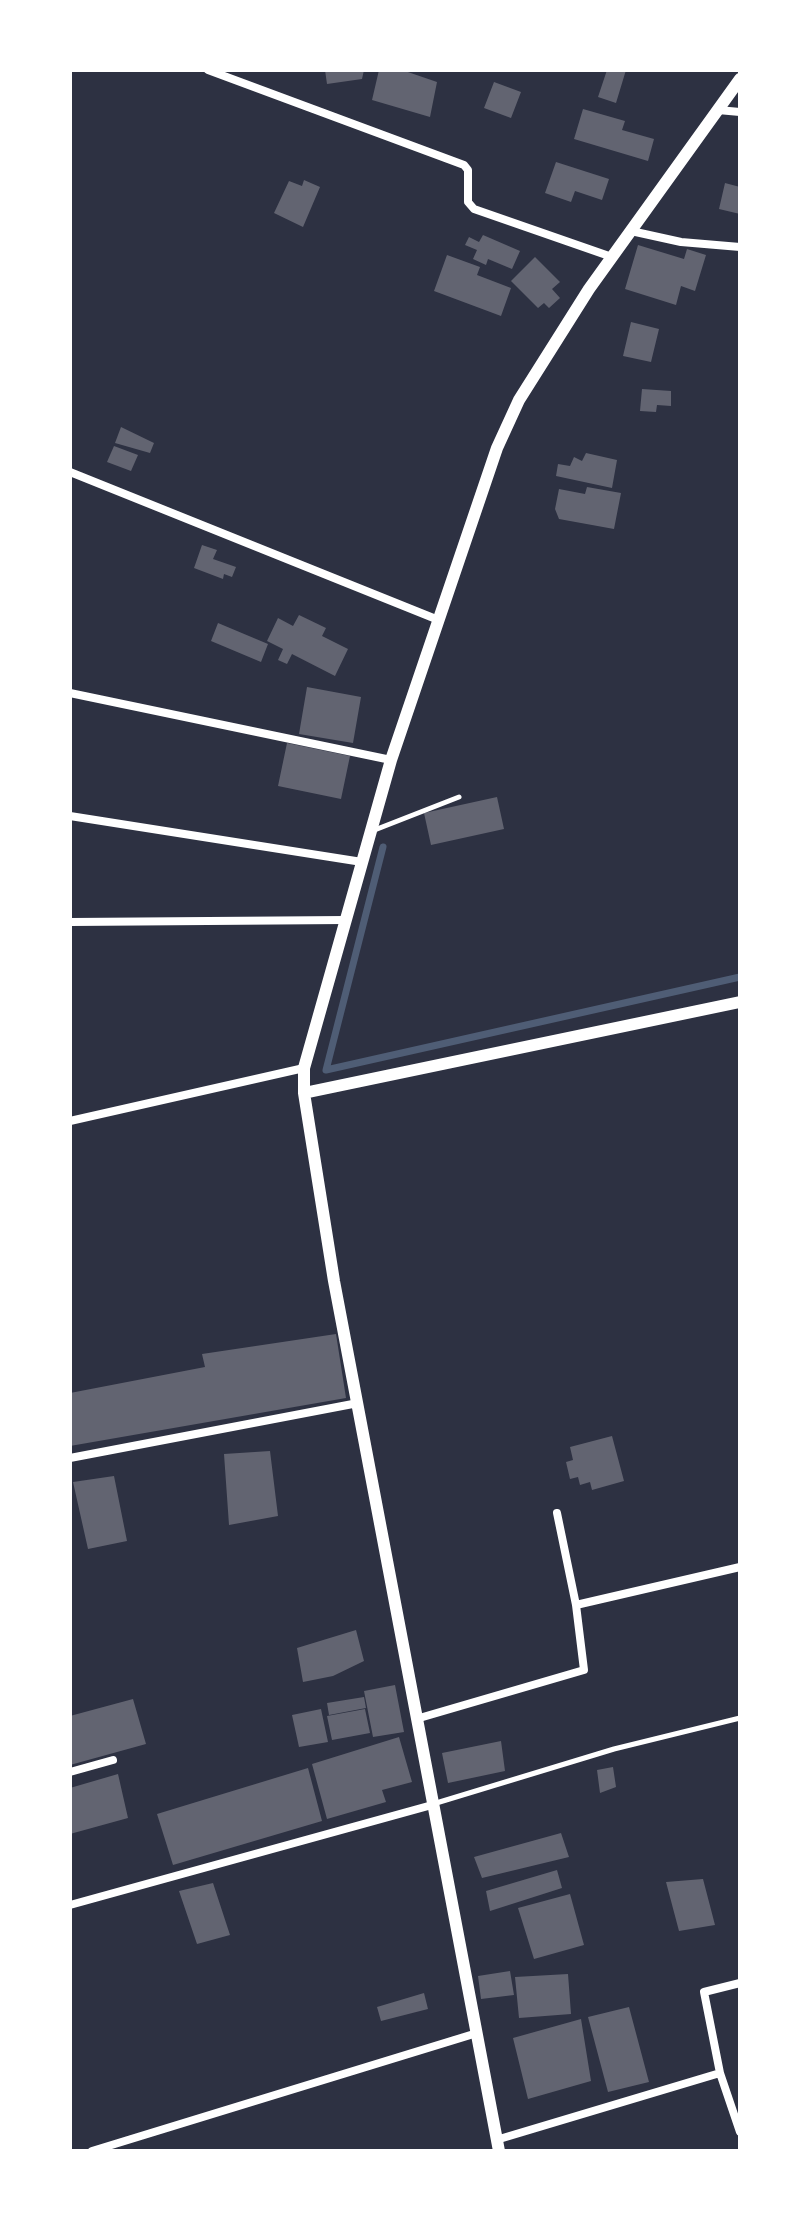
<!DOCTYPE html>
<html>
<head>
<meta charset="utf-8">
<style>
  body { margin:0 }
  #map { position:relative; width:810px; height:2221px; overflow:hidden; background:#2d3142; font-family:Poppins,sans-serif }
  canvas { display:block }
  .frame { position:absolute; inset:0; border:72px solid #fff; pointer-events:none }
</style>
</head>
<body>
<div id="map">
<canvas width="810" height="2221"></canvas>
<div class="frame"></div>
</div>
<script>
const g = document.querySelector('canvas').getContext('2d');
g.lineJoin = 'round';
const toPath = rows => new Path2D(rows.map(r => 'M' + r).join(''));
function strokePath(path, color, width, dash) { g.strokeStyle = color; g.lineWidth = width; g.lineCap = dash ? 'butt' : 'round'; g.setLineDash(dash || []); g.stroke(path); }
function fill(path, color) { g.fillStyle = color; g.fill(path, 'evenodd'); }
strokePath(toPath([
  [383,847,326,1070,740,977]
]), '#4f5d75', 7);
fill(toPath([
  [325,70,364,70,362,79,327,84],
  [379,70,402,70,437,82,430,117,372,100],
  [607,70,626,70,616,103,598,97],
  [494,82,521,92,511,118,484,108],
  [583,109,625,121,622,130,654,139,648,161,574,139],
  [556,162,609,179,602,200,575,191,571,202,545,193],
  [304,180,320,187,303,227,274,213,289,181,302,186],
  [725,183,740,187,740,214,719,209],
  [483,235,520,251,512,269,488,259,486,265,473,259,477,250,465,245,469,237,479,242],
  [638,245,684,259,687,249,706,255,695,291,681,286,676,305,625,289],
  [447,255,480,267,477,275,511,288,501,316,434,291],
  [535,257,560,282,552,289,560,298,549,308,544,303,538,308,511,281],
  [631,322,659,329,651,362,623,356],
  [642,389,671,391,671,406,657,405,656,412,640,411],
  [121,427,154,443,150,453,115,443],
  [114,446,138,455,131,471,107,462],
  [586,453,617,460,612,488,556,476,558,464,570,466,574,457,582,461],
  [587,487,621,493,614,529,559,519,555,509,559,489,585,494],
  [202,545,217,550,213,559,236,567,232,577,224,574,223,579,194,568],
  [299,615,326,628,322,636,348,649,335,676,292,654,287,664,278,660,283,649,267,641,278,618,293,626],
  [218,623,268,644,261,662,211,641],
  [307,687,361,697,353,743,299,734],
  [287,743,350,756,341,799,278,786],
  [497,797,504,829,431,845,424,813],
  [336,1334,346,1398,70,1446,70,1393,205,1367,202,1354],
  [612,1436,624,1481,592,1490,590,1482,580,1485,578,1477,570,1479,566,1462,573,1460,570,1447],
  [270,1451,278,1516,229,1525,224,1454],
  [114,1476,127,1541,88,1549,73,1482],
  [356,1630,364,1661,333,1676,303,1682,297,1648],
  [395,1685,404,1732,373,1737,364,1691],
  [364,1697,366,1708,329,1715,327,1703],
  [133,1699,146,1744,70,1765,70,1716],
  [321,1709,328,1742,299,1747,292,1715],
  [365,1709,370,1733,332,1740,327,1716],
  [399,1737,412,1782,382,1790,386,1802,327,1819,312,1764],
  [501,1741,505,1771,448,1783,442,1753],
  [613,1767,616,1787,600,1793,597,1770],
  [308,1768,322,1821,173,1865,157,1814],
  [118,1774,128,1818,70,1834,70,1788],
  [561,1833,569,1857,482,1878,474,1857],
  [557,1870,562,1888,490,1911,486,1891],
  [703,1879,715,1925,679,1931,666,1882],
  [213,1883,230,1935,197,1944,179,1891],
  [570,1894,584,1945,534,1959,518,1908],
  [510,1971,514,1995,481,1999,478,1976],
  [568,1974,571,2014,519,2018,515,1977],
  [424,1993,428,2009,381,2021,377,2007],
  [629,2007,649,2082,608,2092,588,2017],
  [581,2019,591,2081,528,2099,513,2038]
]), '#626471');
strokePath(toPath([
  [372,831,459,797],
  [433,1804,614,1749,740,1718]
]), '#fff', 5);
strokePath(toPath([
  [208,70,464,165,468,170,468,202,474,209,612,257],
  [718,110,740,112],
  [631,231,681,242,740,247],
  [70,472,436,619],
  [70,693,391,760],
  [70,816,362,862],
  [70,922,346,920],
  [70,1121,304,1068],
  [70,1458,358,1403],
  [557,1513,576,1605],
  [416,1719,584,1670,576,1605,740,1567],
  [70,1772,113,1760],
  [70,1905,432,1805],
  [720,2073,704,1992,740,1983],
  [496,2140,720,2073,740,2132],
  [92,2151,477,2033]
]), '#fff', 8);
strokePath(toPath([
  [304,1093,740,1002],
  [499,2151,334,1281,304,1093,304,1068,391,760,497,448,519,400,589,289,740,79]
]), '#fff', 12);
</script>
</body>
</html>
